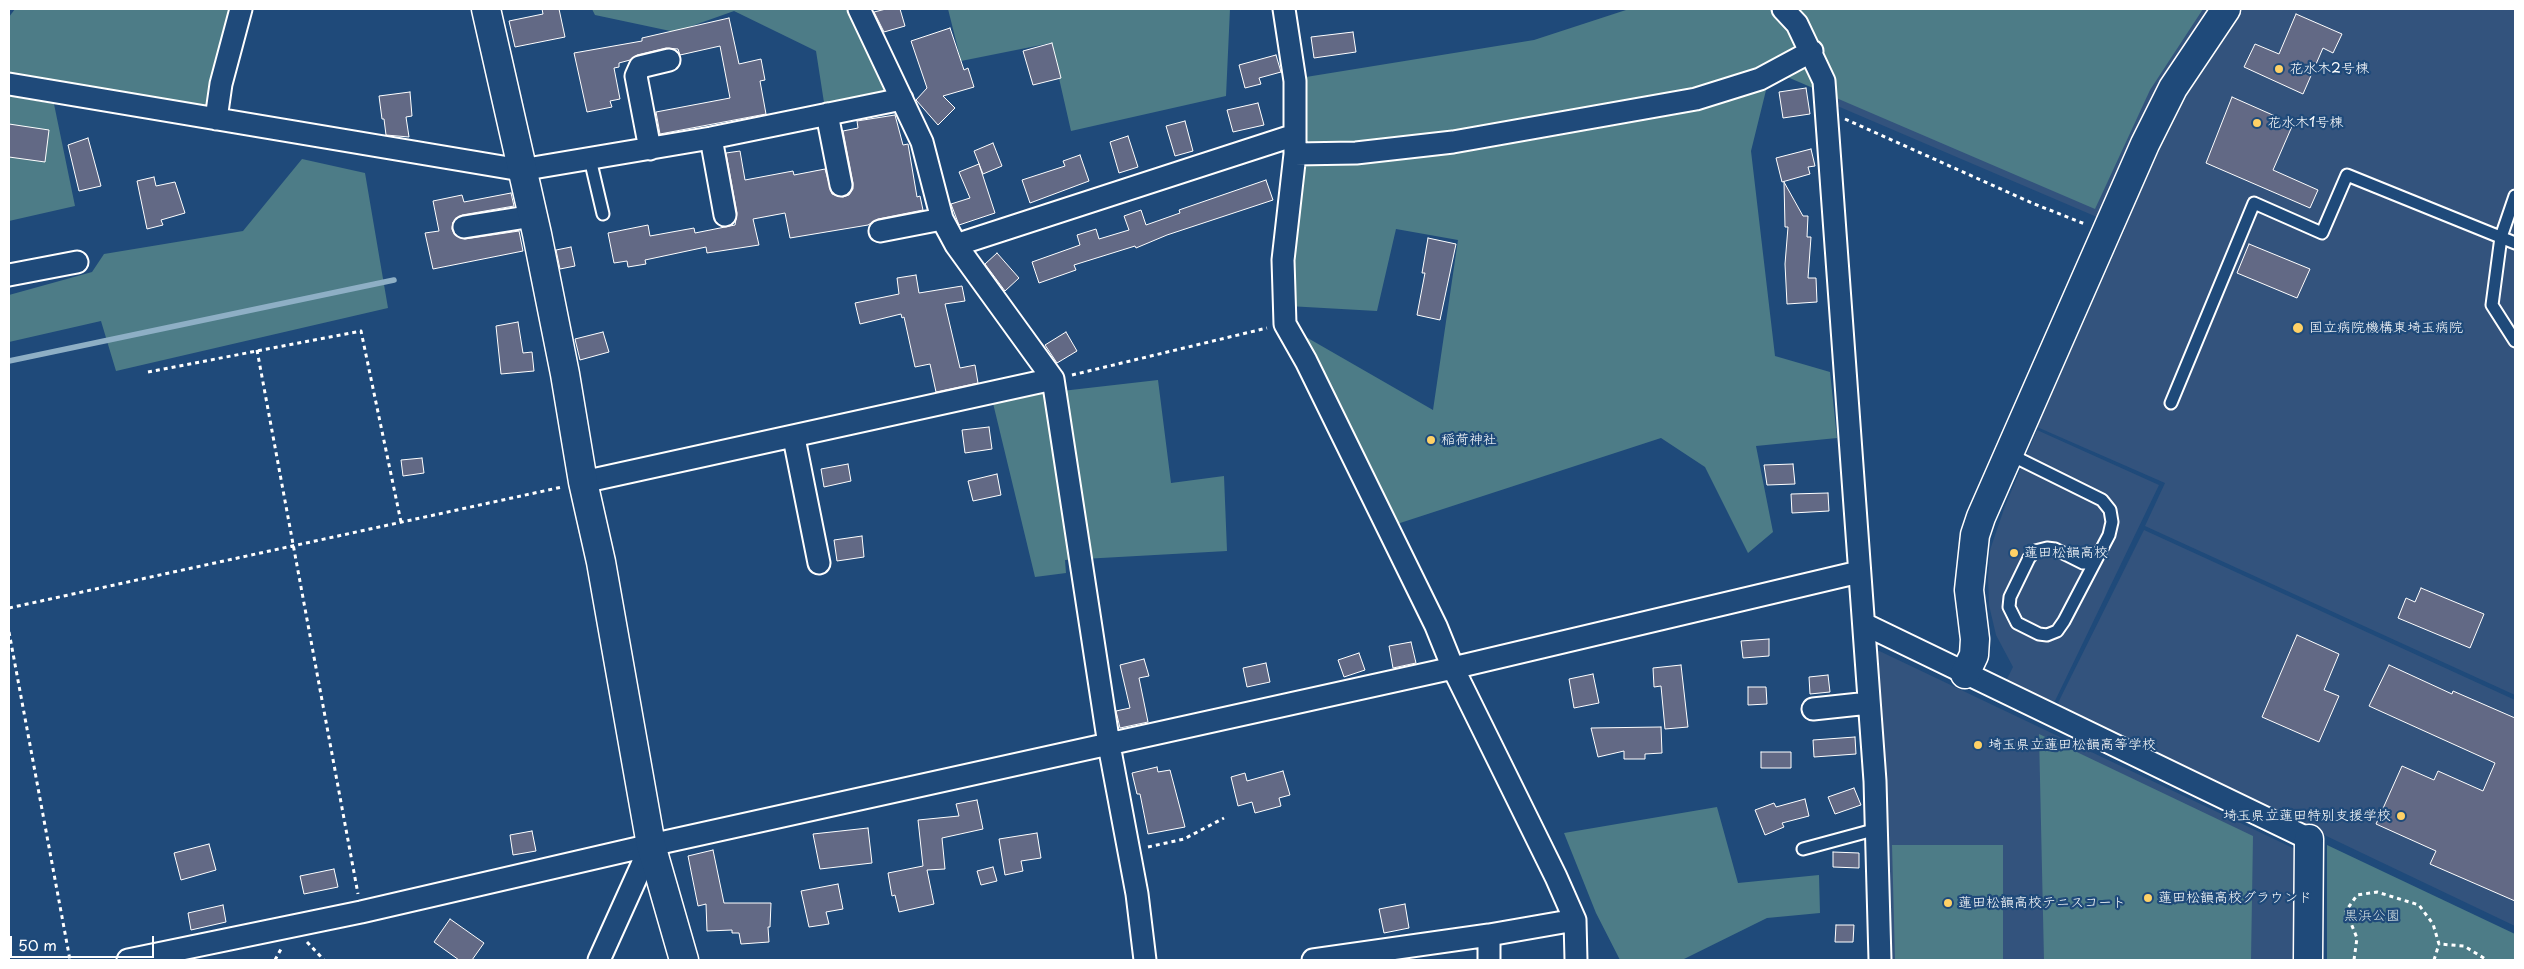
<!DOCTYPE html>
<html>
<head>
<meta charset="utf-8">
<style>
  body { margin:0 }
  #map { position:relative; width:2524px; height:969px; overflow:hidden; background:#1f4a7a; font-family:"Playpen Sans",sans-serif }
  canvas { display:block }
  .frame { position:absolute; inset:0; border:10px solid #fff; pointer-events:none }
  .scale { position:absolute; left:10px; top:936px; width:144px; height:22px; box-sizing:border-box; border:2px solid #fff; border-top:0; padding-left:6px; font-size:15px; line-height:18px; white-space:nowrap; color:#fff; -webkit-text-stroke:4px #1f4a7a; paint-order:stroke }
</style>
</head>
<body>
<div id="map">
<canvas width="2524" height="969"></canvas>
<div class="frame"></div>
<div class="scale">50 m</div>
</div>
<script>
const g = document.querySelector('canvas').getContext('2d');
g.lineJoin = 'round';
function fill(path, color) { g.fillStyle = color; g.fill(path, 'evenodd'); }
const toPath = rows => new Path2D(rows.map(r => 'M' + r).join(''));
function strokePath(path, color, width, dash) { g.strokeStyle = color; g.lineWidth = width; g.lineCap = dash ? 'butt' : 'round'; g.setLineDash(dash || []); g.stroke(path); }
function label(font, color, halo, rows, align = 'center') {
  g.font = font + ' "Playpen Sans","Klee One",sans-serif'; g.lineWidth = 4.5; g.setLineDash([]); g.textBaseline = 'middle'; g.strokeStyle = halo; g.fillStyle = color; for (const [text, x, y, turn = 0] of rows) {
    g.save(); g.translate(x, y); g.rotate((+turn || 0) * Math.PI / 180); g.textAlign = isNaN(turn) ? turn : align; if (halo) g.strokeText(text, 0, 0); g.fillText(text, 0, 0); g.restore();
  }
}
fill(toPath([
  [1792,9,2515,9,2515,695,2145,526,2165,483,2037,427,2125,229,1835,105],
  [2037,430,2159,485,2053,705,2005,683,2013,667,1996,635,1989,605,1988,578,1990,550,2005,506],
  [2144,530,2515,700,2515,926,2056,707],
  [1873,648,2295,849,2295,960,1889,960]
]), '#33537d');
fill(toPath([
  [15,9,235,9,207,111,9,81,9,17],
  [592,9,848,9,890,95,825,109,816,51,734,11,675,32,595,15],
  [948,9,1230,9,1226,96,1071,131,1051,43,961,61],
  [1629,9,2203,9,2150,90,2095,209,1771,70,1751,151,1775,356,1830,372,1837,438,1756,446,1773,532,1748,553,1705,467,1661,438,1397,524,1306,337,1433,410,1458,240,1396,229,1377,311,1288,306,1306,77,1534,40],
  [9,96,54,104,75,206,9,221],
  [302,159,365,173,388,308,116,371,101,321,9,342,9,295,92,272,104,254,243,231],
  [1158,380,1171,483,1224,476,1227,551,1065,560,1066,573,1035,577,992,399],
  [2039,734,2253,836,2251,960,2044,960],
  [1717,807,1738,883,1819,875,1820,913,1767,918,1684,959,1620,960,1596,913,1564,833],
  [1892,845,2003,845,2003,960,1895,960],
  [2327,845,2515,934,2515,960,2327,960]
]), '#4d7c87');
strokePath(toPath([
  [9,361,394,280]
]), '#8eafc5', 5.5);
const building = toPath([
  [542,9,559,9,565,37,515,47,509,21,543,14,542,9],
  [886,9,900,9,905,26,884,32,874,12,886,9],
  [2296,14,2342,34,2333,53,2323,48,2303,94,2244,67,2255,44,2279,54,2296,14],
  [729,18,739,64,761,59,765,80,760,81,766,114,660,134,656,112,730,98,720,46,680,55,678,49,666,48,637,55,630,60,619,63,619,67,614,68,620,99,610,101,612,107,587,112,574,53,642,41,642,38,729,18],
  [950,28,964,70,968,68,974,87,943,96,955,108,938,125,916,100,927,88,911,41,950,28],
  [1353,32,1356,52,1314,58,1311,37,1353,32],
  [1052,43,1061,78,1033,85,1023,51,1052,43],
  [1276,55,1281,72,1259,78,1261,84,1245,88,1239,65,1276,55],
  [1806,88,1810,114,1783,118,1779,92,1806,88],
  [410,92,412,116,406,117,409,137,386,135,384,119,382,119,379,96,410,92],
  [2232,97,2293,124,2273,170,2318,190,2310,208,2206,163,2232,97],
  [1258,103,1264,125,1233,132,1227,110,1258,103],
  [895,115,903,145,908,144,917,197,920,196,923,210,878,219,868,225,790,238,785,213,753,219,759,245,707,253,706,247,645,260,646,264,628,267,627,261,614,263,608,233,648,225,650,236,694,228,695,233,735,225,737,213,726,153,740,151,745,180,793,171,794,175,825,169,832,194,843,197,849,195,853,189,853,183,843,131,858,128,857,121,895,115],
  [1185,121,1193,151,1175,156,1166,126,1185,121],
  [9,124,49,130,45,162,9,157,9,124],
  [1128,136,1138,167,1119,173,1110,142,1128,136],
  [88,138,101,186,79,191,68,145,88,138],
  [993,143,1002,166,983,174,974,151,993,143],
  [1811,149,1815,166,1808,167,1810,174,1782,182,1776,158,1811,149],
  [1080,155,1089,181,1030,203,1022,180,1065,166,1063,161,1080,155],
  [979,164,995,213,959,225,951,204,970,198,959,172,979,164],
  [154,177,156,186,175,182,185,213,161,220,163,225,147,229,137,181,154,177],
  [1266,180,1273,200,1167,235,1136,248,1135,246,1074,265,1076,270,1039,283,1032,262,1080,245,1077,235,1096,229,1099,239,1129,230,1124,216,1141,210,1146,225,1180,213,1179,210,1266,180],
  [1784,182,1803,216,1808,216,1807,237,1811,237,1808,278,1816,278,1817,302,1787,304,1785,264,1788,227,1785,227,1784,182],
  [511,193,514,206,462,215,453,222,452,229,455,235,465,239,519,231,523,251,433,269,425,233,439,231,433,201,462,195,464,202,511,193],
  [1428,238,1456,244,1440,320,1417,315,1425,273,1422,273,1428,238],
  [2249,244,2310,269,2297,298,2237,273,2249,244],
  [571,247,575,266,560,269,556,250,571,247],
  [997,253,1019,278,1005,291,985,264,997,253],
  [916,275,919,293,962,286,965,301,945,304,960,368,975,365,978,383,936,392,930,364,915,367,904,317,902,318,901,314,860,324,855,303,899,294,897,278,916,275],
  [518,322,523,353,532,352,534,371,501,374,496,326,518,322],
  [603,332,609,352,580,360,575,339,603,332],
  [1066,332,1077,351,1057,363,1045,345,1066,332],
  [989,427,992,449,965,453,962,430,989,427],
  [422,458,424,473,403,476,401,460,422,458],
  [848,464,851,481,824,487,821,469,848,464],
  [1793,464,1795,484,1767,485,1764,465,1793,464],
  [997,474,1001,495,973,501,968,481,997,474],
  [1828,493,1829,511,1792,513,1791,494,1828,493],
  [862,536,864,557,837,561,834,540,862,536],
  [2421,588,2484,614,2470,648,2398,618,2406,598,2415,602,2421,588],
  [2297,635,2339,654,2324,690,2339,696,2319,742,2262,717,2297,635],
  [1769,639,1769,656,1743,658,1741,641,1769,639],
  [1411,642,1416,663,1393,668,1389,646,1411,642],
  [1359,653,1365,670,1344,677,1338,660,1359,653],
  [1144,659,1149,676,1139,678,1148,722,1120,728,1116,711,1130,708,1120,665,1144,659],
  [1266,663,1270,682,1247,687,1243,668,1266,663],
  [1681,665,1688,727,1665,729,1661,686,1654,687,1653,668,1681,665],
  [2389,665,2452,694,2453,691,2515,718,2515,901,2430,864,2436,851,2376,824,2402,766,2434,780,2438,771,2483,791,2495,763,2369,706,2389,665],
  [1593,674,1599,703,1574,708,1569,679,1593,674],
  [1828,675,1830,692,1810,694,1809,677,1828,675],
  [1748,687,1766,687,1767,704,1748,705,1748,687],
  [1661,727,1662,753,1645,754,1645,759,1624,759,1624,751,1598,757,1591,728,1661,727],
  [1855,737,1856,754,1814,757,1813,740,1855,737],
  [1761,752,1791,752,1791,768,1761,768,1761,752],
  [1157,767,1158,772,1170,770,1185,827,1148,834,1140,794,1137,794,1132,773,1157,767],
  [1283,771,1290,795,1279,798,1281,806,1255,813,1252,802,1238,806,1231,777,1245,773,1247,781,1283,771],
  [1854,788,1861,805,1835,814,1828,797,1854,788],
  [1805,799,1809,816,1782,823,1784,827,1765,835,1755,810,1774,803,1776,807,1805,799],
  [977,800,983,829,942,838,945,869,927,870,934,904,899,912,895,895,892,896,888,873,923,866,918,820,959,816,956,804,977,800],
  [868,828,872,863,820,869,813,834,868,828],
  [532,831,536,851,513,855,510,835,532,831],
  [1037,833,1041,858,1021,861,1023,871,1005,875,999,839,1037,833],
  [209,844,216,870,181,880,174,853,209,844],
  [713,850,724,903,771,903,770,927,768,927,769,942,741,944,739,933,732,933,732,930,707,931,706,904,698,906,688,856,713,850],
  [1833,852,1859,853,1859,868,1833,867,1833,852],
  [993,867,997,881,981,885,977,871,993,867],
  [334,869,338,887,304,894,300,876,334,869],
  [838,884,843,909,826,912,829,924,809,927,801,891,838,884],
  [1405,904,1409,928,1384,933,1379,909,1405,904],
  [223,905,226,922,191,930,188,913,223,905],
  [450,919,484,943,472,960,459,960,434,942,450,919],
  [1836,925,1854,925,1853,942,1835,942,1836,925]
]);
fill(building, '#626985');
strokePath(building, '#fff', 1);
const service = toPath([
  [590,159,603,214],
  [2515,196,2501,237,2492,305,2515,341],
  [2171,403,2254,203,2322,233,2347,175,2515,243],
  [2009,454,2102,500,2110,510,2112,522,2109,535,2064,621,2057,631,2047,635,2039,634,2017,623,2009,607,2010,597,2029,558,2035,551,2047,548,2055,549,2083,563,2089,563,2097,558],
  [1803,849,1877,829]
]);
const minor = toPath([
  [859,9,922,142,942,219,956,245,1053,379,1109,745,1137,894,1145,960],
  [1284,9,1295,81,1295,154,1283,260,1285,324,1306,361,1436,626,1453,668,1556,877,1575,920,1576,960],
  [1783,9,1797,24,1824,81,1875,781,1880,960],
  [9,84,521,170,711,138,902,99],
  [827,114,841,185],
  [216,119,221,84,241,9],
  [711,138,725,215],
  [650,149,636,76,640,67,669,60],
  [1295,154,1356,153,1453,142,1696,99,1760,79,1812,51],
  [464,227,533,216],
  [880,231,942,219],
  [956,245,1295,135],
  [9,275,77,262],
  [794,438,819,563],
  [583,482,1053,379],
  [1864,624,2309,839],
  [1813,709,1869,703],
  [128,960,361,912,651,845,1453,668,1859,572],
  [599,960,651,845],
  [1313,960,1489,935,1575,920],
  [1489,960,1489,935]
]);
const tertiary = toPath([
  [486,9,537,234,565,374,583,482,601,562,651,845,684,960],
  [1965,674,1974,655,1975,639,1969,590,1975,535,1981,517,2145,144,2173,88,2226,9],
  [2308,960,2309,839]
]);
strokePath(service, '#fff', 15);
strokePath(minor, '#fff', 25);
strokePath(tertiary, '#fff', 31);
strokePath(toPath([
  [1845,119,2032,203,2085,224],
  [257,350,358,894],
  [148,372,361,331,401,522],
  [1072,375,1267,328],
  [9,608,562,487],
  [9,632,70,960],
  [1148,847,1184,839,1224,818],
  [307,942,324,960],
  [275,960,281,949],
  [2354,960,2357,938,2346,911,2357,895,2377,892,2419,905,2433,924,2439,944,2464,946,2487,960],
  [2434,960,2439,944]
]), '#fff', 3, [4, 4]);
strokePath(service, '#1f4a7a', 11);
strokePath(minor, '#1f4a7a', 21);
strokePath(tertiary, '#1f4a7a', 28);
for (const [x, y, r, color] of [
  [2279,69,5,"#ffd166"],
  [2257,123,5,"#ffd166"],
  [2298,328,6,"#ffd166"],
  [1431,440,5,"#ffd166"],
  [2014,553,5,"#ffd166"],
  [1978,745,5,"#ffd166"],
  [2401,816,5,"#ffd166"],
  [2148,898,5,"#ffd166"],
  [1948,903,5,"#ffd166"]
]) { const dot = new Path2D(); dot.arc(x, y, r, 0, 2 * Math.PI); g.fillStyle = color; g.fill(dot); strokePath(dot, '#1f4a7a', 2); }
label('14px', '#fff', '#1f4a7a', [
  ["花水木2号棟",2289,69],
  ["花水木1号棟",2267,123],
  ["国立病院機構東埼玉病院",2309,328],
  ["稲荷神社",1441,440],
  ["蓮田松韻高校",2024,553],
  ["埼玉県立蓮田松韻高等学校",1988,745],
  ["埼玉県立蓮田特別支援学校",2391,816,"right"],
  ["蓮田松韻高校グラウンド",2158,898],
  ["蓮田松韻高校テニスコート",1958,903]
], 'left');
label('14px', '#d2dee1', '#1f4a7a', [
  ["黒浜公園",2372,916]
]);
</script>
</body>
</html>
